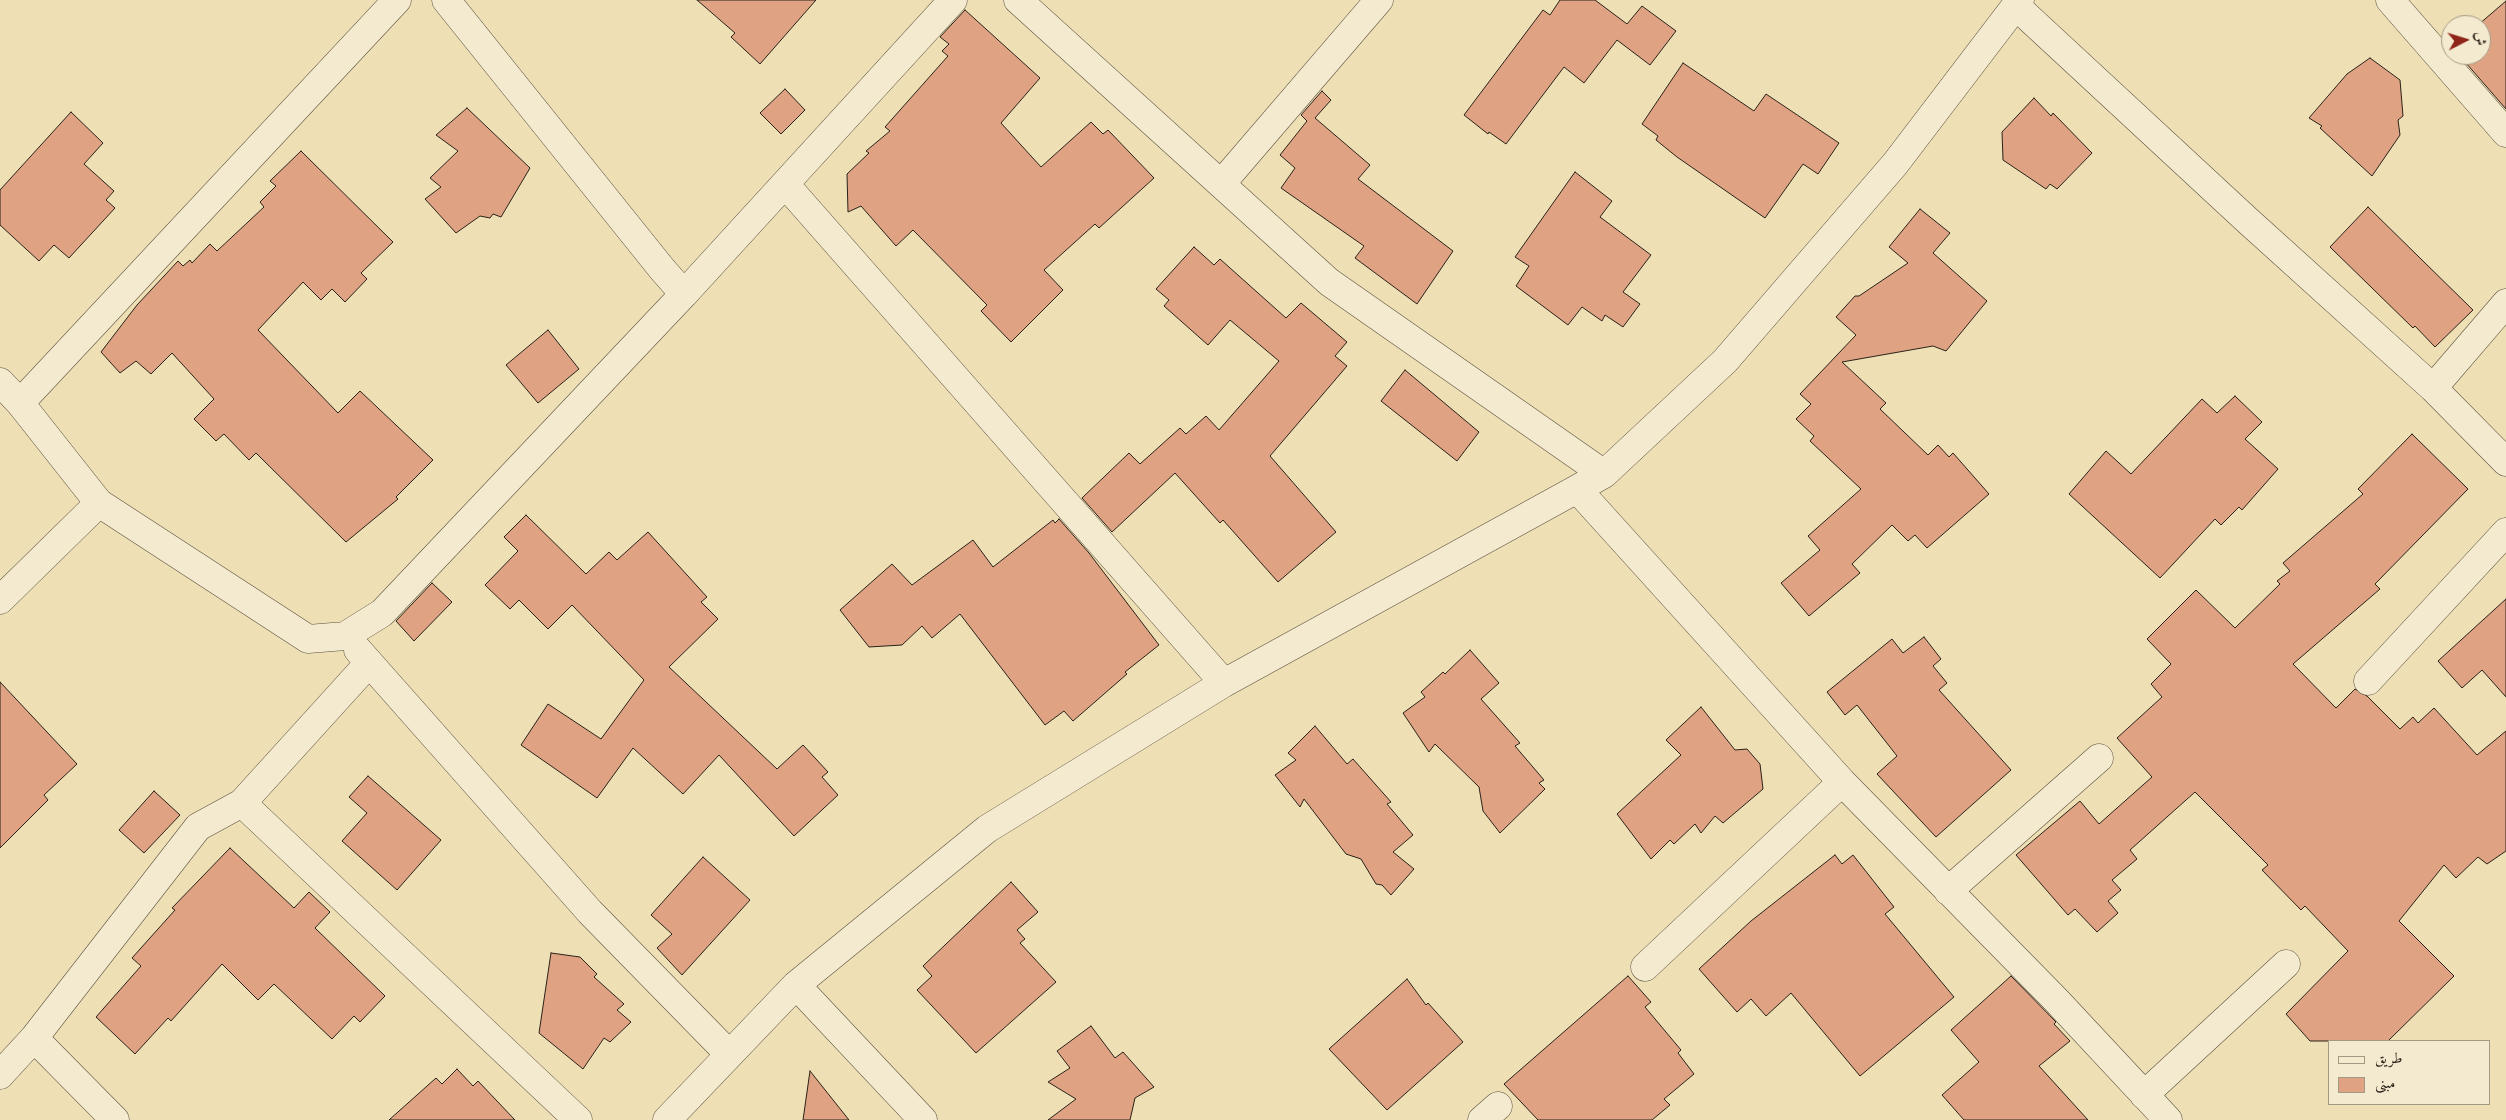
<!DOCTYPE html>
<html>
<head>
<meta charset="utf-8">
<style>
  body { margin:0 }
  #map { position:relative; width:2506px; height:1120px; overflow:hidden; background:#eedfb5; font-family:"IM FELL Great Primer",Amiri,serif }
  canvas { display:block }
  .legend { position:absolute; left:2328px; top:1040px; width:162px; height:65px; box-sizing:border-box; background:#f4eacf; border:1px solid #a39a86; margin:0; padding:6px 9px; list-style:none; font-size:15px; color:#292218 }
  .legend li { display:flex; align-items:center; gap:10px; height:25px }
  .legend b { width:25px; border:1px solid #a39a86 }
  .north { position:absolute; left:2441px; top:15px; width:50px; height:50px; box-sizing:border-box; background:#f4eacf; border:1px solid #a39a86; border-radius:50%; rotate:85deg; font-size:14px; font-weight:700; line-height:20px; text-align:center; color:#292218 }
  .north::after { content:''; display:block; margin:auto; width:18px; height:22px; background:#8f2418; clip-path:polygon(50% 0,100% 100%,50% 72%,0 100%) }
</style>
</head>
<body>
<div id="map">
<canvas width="2506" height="1120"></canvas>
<ul class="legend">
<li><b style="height:6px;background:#f4eacf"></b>طريق</li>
<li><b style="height:14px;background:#dfa383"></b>مبنى</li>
</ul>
<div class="north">ش</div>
</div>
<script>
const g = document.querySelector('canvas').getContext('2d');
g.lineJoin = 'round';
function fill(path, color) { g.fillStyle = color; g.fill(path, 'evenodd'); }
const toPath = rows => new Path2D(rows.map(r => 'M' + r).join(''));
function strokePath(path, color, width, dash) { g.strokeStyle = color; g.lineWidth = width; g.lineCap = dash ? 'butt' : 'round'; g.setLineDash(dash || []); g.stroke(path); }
const building = toPath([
  [697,0,816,0,760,64,731,37,735,33,697,0],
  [1560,0,1595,0,1627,24,1642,6,1676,31,1650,65,1617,40,1584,83,1564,67,1506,144,1489,132,1488,134,1464,115,1543,10,1550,15,1560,0],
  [2506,1,2506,109,2459,55,2481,55,2481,25,2478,25,2506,1],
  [965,10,1040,78,1001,123,1041,167,1091,122,1103,134,1108,130,1154,178,1099,228,1095,224,1044,270,1063,290,1011,342,981,311,987,305,913,230,896,246,861,206,848,212,847,174,869,153,866,151,890,131,885,127,948,56,942,51,949,44,940,37,965,10],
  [2370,58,2400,80,2403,116,2398,120,2400,135,2372,176,2320,128,2322,126,2309,118,2347,74,2370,58],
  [1683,63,1754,111,1766,94,1839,143,1818,174,1803,164,1765,218,1677,157,1656,140,1658,136,1642,124,1683,63],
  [785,89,805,110,781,134,760,113,785,89],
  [1322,91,1331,100,1315,118,1370,165,1358,179,1453,251,1417,304,1355,258,1364,246,1281,188,1295,168,1280,155,1307,121,1301,115,1322,91],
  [2034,98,2051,116,2053,113,2092,153,2057,189,2050,184,2046,189,2003,160,2002,132,2034,98],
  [467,108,530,168,501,217,493,214,490,218,480,216,456,233,425,199,441,187,430,178,458,151,436,135,467,108],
  [71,112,103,143,84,164,114,191,106,200,115,208,69,258,54,245,39,261,0,225,0,190,71,112],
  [301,151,393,242,361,273,367,279,345,302,332,289,321,300,303,282,258,330,338,413,360,391,433,460,396,497,398,499,346,542,256,453,249,460,224,434,216,441,194,419,214,399,172,353,151,374,136,361,120,373,101,352,137,305,178,261,183,266,190,260,192,263,210,244,217,251,264,207,260,202,276,186,270,181,301,151],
  [1575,172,1612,201,1600,217,1651,255,1623,292,1640,304,1623,327,1605,315,1602,321,1582,307,1568,325,1516,286,1529,266,1515,257,1575,172],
  [2368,207,2473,310,2435,347,2415,326,2413,328,2330,247,2368,207],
  [1920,209,1950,233,1933,253,1987,301,1946,351,1933,346,1842,362,1886,403,1880,409,1928,455,1938,445,1949,457,1953,453,1989,494,1927,548,1915,535,1908,541,1892,525,1852,564,1860,573,1809,616,1781,583,1820,550,1808,536,1861,489,1810,441,1814,436,1796,419,1811,404,1800,394,1856,335,1836,317,1855,296,1859,296,1908,263,1889,247,1920,209],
  [1194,247,1214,265,1220,259,1286,318,1301,303,1347,342,1335,356,1347,366,1270,456,1336,532,1278,582,1223,520,1220,523,1175,473,1112,532,1082,498,1129,453,1140,464,1180,428,1186,434,1206,416,1219,430,1279,361,1230,320,1208,345,1164,306,1169,300,1156,289,1194,247],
  [548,330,579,369,538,403,506,365,548,330],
  [1405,370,1479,432,1457,461,1381,401,1405,370],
  [2235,396,2262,422,2245,439,2278,469,2242,510,2239,507,2221,525,2215,519,2160,578,2069,494,2106,451,2131,474,2202,399,2217,413,2235,396],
  [2412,434,2468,489,2375,584,2380,589,2293,664,2336,708,2355,689,2367,696,2400,729,2413,717,2418,723,2434,708,2477,755,2506,731,2506,851,2487,864,2478,857,2456,878,2444,865,2399,921,2454,976,2388,1041,2310,1041,2286,1014,2348,951,2305,906,2301,910,2262,870,2268,865,2195,792,2130,850,2137,859,2112,880,2121,890,2108,901,2118,913,2097,932,2075,909,2068,915,2016,855,2080,801,2099,824,2152,777,2117,738,2162,697,2151,684,2171,664,2147,639,2196,590,2235,628,2280,584,2277,581,2290,571,2283,563,2363,494,2358,489,2412,434],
  [526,515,586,574,609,552,617,560,648,532,707,597,701,602,718,619,669,667,777,769,803,745,828,772,822,777,838,795,794,836,719,755,683,794,633,748,597,798,521,745,548,704,601,739,644,680,572,605,548,629,519,600,510,609,485,585,518,551,504,537,526,515],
  [1059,519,1089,553,1159,645,1125,672,1127,674,1073,721,1064,711,1045,725,960,614,932,638,922,626,902,645,869,647,840,610,892,564,912,585,973,540,993,567,1053,520,1055,523,1059,519],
  [432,583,452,602,414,641,396,621,432,583],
  [2506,599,2506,697,2482,670,2462,688,2438,661,2506,599],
  [1924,637,1941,659,1933,666,1947,683,1939,690,2011,770,1936,837,1877,774,1897,756,1857,705,1845,715,1827,692,1892,639,1903,653,1924,637],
  [1470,650,1499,683,1481,699,1520,743,1515,746,1544,780,1539,783,1545,789,1500,833,1483,811,1479,787,1435,744,1429,752,1403,713,1425,697,1421,692,1443,672,1445,674,1470,650],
  [0,682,77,764,44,795,48,800,0,848,0,682],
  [1701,707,1735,750,1747,749,1760,764,1763,789,1723,823,1715,816,1701,833,1695,824,1674,844,1670,840,1651,859,1617,814,1681,755,1666,740,1701,707],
  [1315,726,1347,764,1353,759,1391,802,1387,804,1413,835,1393,852,1414,869,1391,895,1382,885,1376,884,1361,859,1346,854,1304,799,1300,807,1275,775,1296,760,1288,753,1315,726],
  [368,776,441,840,397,890,342,841,367,813,349,797,368,776],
  [154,791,180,815,144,853,119,830,154,791],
  [230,848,294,908,309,892,330,912,315,928,385,996,360,1022,354,1016,332,1039,274,984,258,1000,222,964,171,1021,168,1018,135,1054,96,1017,141,966,132,958,175,910,172,908,230,848],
  [1835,855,1842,864,1853,855,1894,907,1885,914,1954,997,1860,1076,1791,993,1766,1016,1751,999,1737,1012,1699,969,1751,921,1835,855],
  [703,857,750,900,682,975,657,948,672,934,651,915,703,857],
  [1011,882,1038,912,1017,930,1025,939,1020,943,1056,982,976,1053,917,990,932,976,923,966,1011,882],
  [551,953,580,957,597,974,594,977,624,1004,617,1010,631,1022,610,1042,604,1038,583,1069,539,1033,551,953],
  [1628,976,1651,1002,1645,1007,1681,1050,1678,1053,1694,1074,1664,1099,1670,1105,1652,1120,1538,1120,1504,1084,1628,976],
  [2011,976,2056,1022,2054,1024,2070,1041,2039,1066,2088,1120,1964,1120,1942,1095,1979,1062,1951,1030,2011,976],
  [1407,979,1426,1005,1428,1003,1463,1042,1387,1110,1329,1049,1407,979],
  [1091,1026,1115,1058,1123,1052,1154,1087,1135,1098,1130,1120,1048,1120,1076,1099,1048,1082,1070,1068,1057,1051,1091,1026],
  [457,1069,473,1086,478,1081,515,1120,389,1120,436,1078,442,1084,457,1069],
  [810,1071,849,1120,803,1120,810,1071]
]);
fill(building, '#dfa383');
strokePath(building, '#292218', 1);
const minor = toPath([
  [446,0,662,269,684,294,953,0],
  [1018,0,1329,282,1604,474],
  [2020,0,1895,164,1725,361,1604,474,1577,489,1842,782,2057,1001,2168,1120],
  [2390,0,2506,133],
  [2016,6,2247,220,2433,388,2506,462],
  [785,184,1224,683],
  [1221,184,1379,0],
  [0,382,20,403,99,503,0,600],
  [2433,388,2506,303],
  [20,403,397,0],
  [99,503,308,639,345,636,382,613,684,294],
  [358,650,590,912,729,1054],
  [369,663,242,803,578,1120],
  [2368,681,2506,532],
  [1948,891,2099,758],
  [1645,967,1842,782],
  [796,985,923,1120],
  [34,1038,115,1120],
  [0,1075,34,1038,198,827,242,803],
  [2144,1095,2286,964],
  [667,1120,796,985,987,829,1224,683,1577,489],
  [1482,1120,1498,1106]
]);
strokePath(minor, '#5a513f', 29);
strokePath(minor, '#f4eacf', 28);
</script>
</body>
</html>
